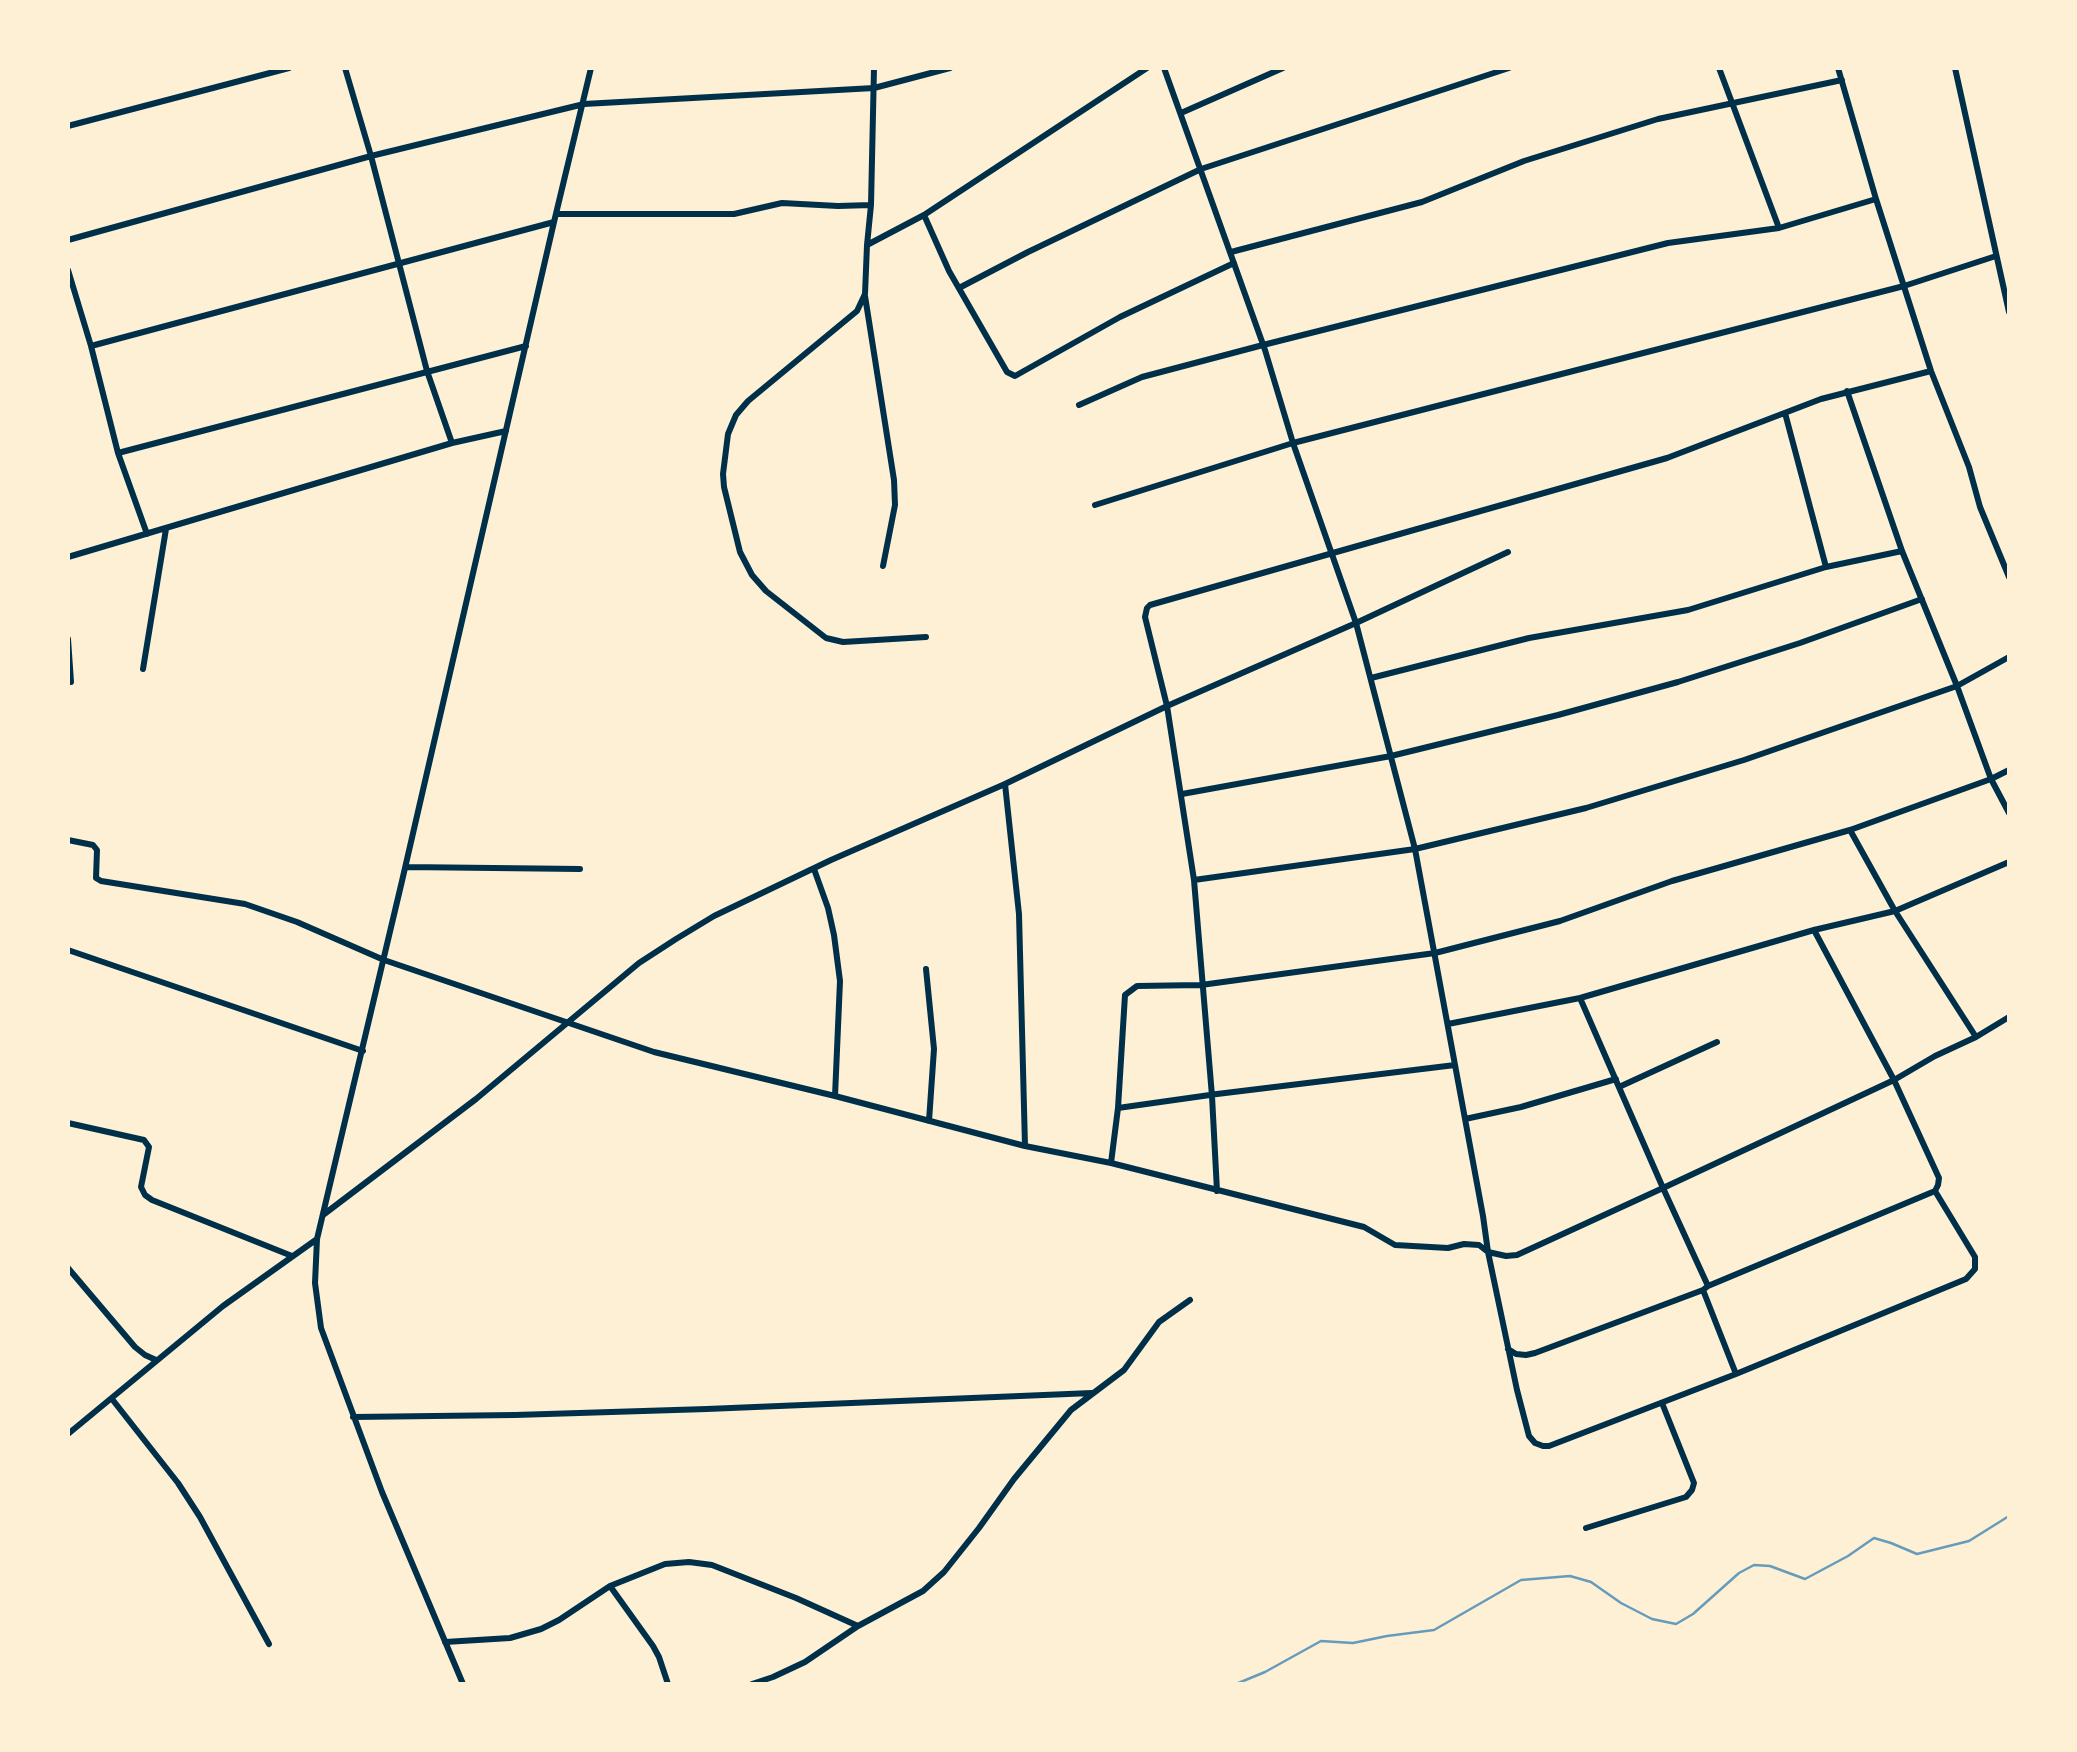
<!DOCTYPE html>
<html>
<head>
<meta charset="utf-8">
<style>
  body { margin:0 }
  #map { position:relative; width:2077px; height:1752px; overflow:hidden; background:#fdf0d5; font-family:"Exo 2",sans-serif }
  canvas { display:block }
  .frame { position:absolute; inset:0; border:70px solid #fdf0d5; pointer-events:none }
</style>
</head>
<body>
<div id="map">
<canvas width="2077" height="1752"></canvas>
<div class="frame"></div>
</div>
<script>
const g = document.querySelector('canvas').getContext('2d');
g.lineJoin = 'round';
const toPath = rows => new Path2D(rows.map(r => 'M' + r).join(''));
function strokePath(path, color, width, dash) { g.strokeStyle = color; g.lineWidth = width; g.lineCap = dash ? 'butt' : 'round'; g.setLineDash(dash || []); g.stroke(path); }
strokePath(toPath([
  [1236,1684,1265,1672,1321,1641,1353,1643,1387,1636,1434,1630,1521,1580,1570,1576,1591,1582,1621,1603,1652,1619,1676,1624,1693,1614,1739,1573,1754,1565,1770,1566,1805,1579,1848,1556,1874,1538,1891,1543,1917,1554,1969,1541,2009,1516]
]), '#669bbc', 2.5);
strokePath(toPath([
  [345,68,371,156,427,371,452,443,506,431],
  [874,68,871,205,867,245,924,215,1147,68],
  [1164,68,1265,350,1293,443,1356,623,1415,849,1483,1216,1488,1252,1506,1256,1517,1255,1663,1188,1708,1286,1935,1191,1938,1185,1939,1178,1894,1080,1814,930],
  [1719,68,1779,228],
  [1838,68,1876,199,1931,371,1969,467,1980,507,2009,577],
  [1955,68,2009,312],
  [1181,113,1283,68],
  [68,126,289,68],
  [556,214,734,214,782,203,838,206,871,205],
  [924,215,949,271,1007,372,1015,376,1120,317,1234,263],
  [68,240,371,156,584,104,874,88,950,68],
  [867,245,865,294,857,311,748,401,736,415,728,434,723,474,724,487,740,552,752,575,766,591,826,638,843,642,926,637],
  [1231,252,1422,202,1524,161,1658,119,1842,80],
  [68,270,91,346,118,453,147,534],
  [959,288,1028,252,1201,169,1509,68],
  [865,296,894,480,895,505,883,566],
  [91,346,554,222],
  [1847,391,1902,551,1957,686,1991,779,2009,813],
  [1079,405,1142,377,1263,345,1668,243,1779,228,1876,199],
  [1785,413,1826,567],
  [118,453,526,346],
  [1095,505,1293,443,1904,286,1996,256],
  [68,557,452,443],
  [68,639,71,682],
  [143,669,166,529],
  [1371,678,1529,638,1688,610,1826,567,1902,551],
  [1182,794,1391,756,1558,715,1678,682,1800,643,1922,599],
  [1850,830,1895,911,1976,1037],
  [68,840,93,845,97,850,96,878,101,881,245,904,297,922,384,960,654,1052,835,1096,1025,1146,1111,1163,1364,1227,1395,1245,1448,1248,1464,1244,1479,1245,1488,1252,1517,1390,1529,1436,1535,1443,1543,1446,1549,1446,1736,1374,1966,1279,1975,1269,1975,1257,1935,1191],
  [406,867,580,869],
  [814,869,828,908,834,935,840,981,835,1096],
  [1194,880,1415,849,1586,808,1744,760,1957,686,2009,657],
  [68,950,363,1051],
  [926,969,934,1049,929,1121],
  [1580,998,1663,1188,1894,1080,1935,1056,1976,1037,2009,1017],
  [1448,1024,1580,998,1814,930,1895,911,2009,862],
  [1619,1087,1717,1042],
  [1118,1108,1217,1094,1455,1065],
  [1465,1119,1521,1107,1616,1079],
  [68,1123,144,1140,149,1147,141,1187,145,1195,152,1200,292,1256],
  [1025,1146,1019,914,1005,784,1167,706,1356,623,1508,552],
  [1111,1163,1118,1108,1125,995,1137,986,1201,985,1435,953,1560,921,1672,881,1850,830,1991,779,2009,770],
  [1217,1191,1212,1096,1194,880,1167,706,1145,617,1147,608,1150,605,1667,458,1821,399,1931,371],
  [323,1215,476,1099,639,963,676,939,714,916,831,860,1005,784],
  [68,1268,135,1347,145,1355,156,1360],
  [1703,1290,1736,1374],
  [1508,1349,1516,1354,1526,1355,1535,1353,1703,1290,1708,1286],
  [112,1399,178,1483,200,1517,269,1644],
  [353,1417,515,1415,707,1409,1092,1393],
  [68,1434,223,1306,317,1239],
  [1586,1528,1686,1497,1692,1490,1694,1483,1662,1403],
  [610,1586,653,1646,659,1657,668,1684],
  [445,1642,510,1638,541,1629,559,1620,610,1586,665,1564,689,1562,712,1565,796,1598,858,1626],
  [463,1684,382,1492,321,1328,315,1283,317,1239,402,881,554,222,591,68],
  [752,1684,773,1677,805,1662,858,1626,923,1591,944,1572,979,1528,1014,1479,1071,1410,1124,1370,1159,1322,1190,1300]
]), '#003049', 6);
</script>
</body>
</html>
